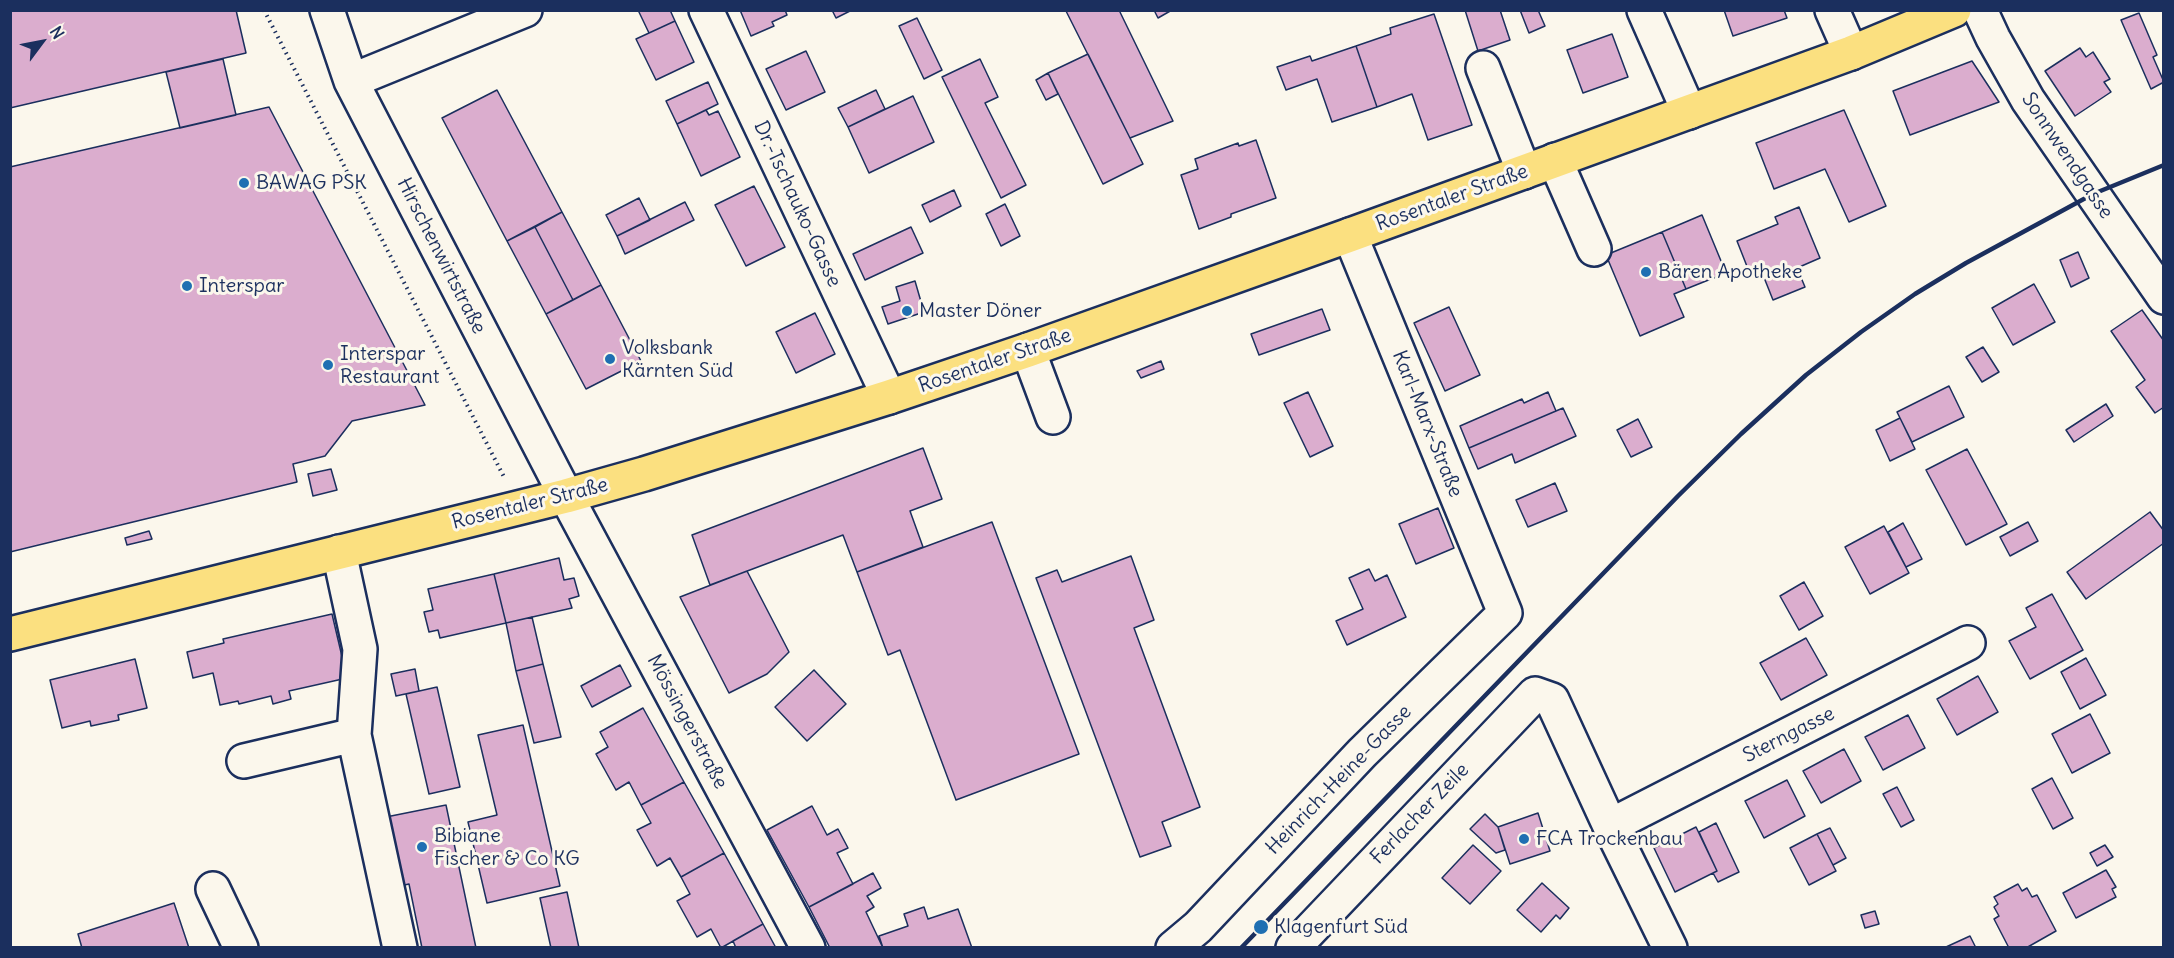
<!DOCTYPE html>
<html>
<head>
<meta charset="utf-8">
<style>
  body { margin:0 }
  #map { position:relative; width:2174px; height:958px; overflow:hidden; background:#fbf7ec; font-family:Delius,sans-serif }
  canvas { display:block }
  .frame { position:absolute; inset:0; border:12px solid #1b2f5e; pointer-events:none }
  .north { position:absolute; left:12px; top:12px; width:60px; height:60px; -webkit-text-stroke:4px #fbf7ec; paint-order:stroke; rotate:58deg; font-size:16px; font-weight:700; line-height:24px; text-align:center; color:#1b2f5e }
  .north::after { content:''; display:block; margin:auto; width:21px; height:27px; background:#1b2f5e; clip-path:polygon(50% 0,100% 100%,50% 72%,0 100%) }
</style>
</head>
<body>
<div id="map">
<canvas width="2174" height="958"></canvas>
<div class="frame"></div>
<div class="north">N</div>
</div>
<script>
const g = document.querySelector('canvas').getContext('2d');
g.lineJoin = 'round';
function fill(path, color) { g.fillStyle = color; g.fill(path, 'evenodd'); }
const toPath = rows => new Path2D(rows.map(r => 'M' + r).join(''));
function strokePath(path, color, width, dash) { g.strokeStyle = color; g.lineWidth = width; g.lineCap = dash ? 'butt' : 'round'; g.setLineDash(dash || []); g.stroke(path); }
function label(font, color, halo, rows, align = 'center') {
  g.font = font + ' Delius,sans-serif'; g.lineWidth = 6; g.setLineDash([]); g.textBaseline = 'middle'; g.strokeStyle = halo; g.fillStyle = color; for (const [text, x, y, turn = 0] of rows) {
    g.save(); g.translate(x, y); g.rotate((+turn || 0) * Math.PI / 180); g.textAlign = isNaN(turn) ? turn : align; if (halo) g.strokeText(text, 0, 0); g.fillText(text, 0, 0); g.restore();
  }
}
const building = toPath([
  [10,10,236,10,246,53,10,108,10,10],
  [638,10,670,10,675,21,649,33,638,10],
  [740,10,785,10,787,15,772,22,774,26,751,36,740,10],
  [832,10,852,10,836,18,832,10],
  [1119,10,1173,121,1130,138,1066,11,1119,10],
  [1154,10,1172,10,1158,18,1154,10],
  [1465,10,1500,10,1510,40,1478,51,1465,10],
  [1520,10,1538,10,1545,26,1529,33,1520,10],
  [1724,10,1784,10,1787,18,1733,36,1724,10],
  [2139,13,2157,55,2153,57,2164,82,2151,89,2121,20,2139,13],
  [1434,14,1472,125,1428,140,1412,94,1377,107,1356,46,1391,34,1390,28,1434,14],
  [917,18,942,70,924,79,899,26,917,18],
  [675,21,694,62,656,80,636,39,675,21],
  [1612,34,1628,77,1583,93,1567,50,1612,34],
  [1356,46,1377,107,1332,122,1317,79,1286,90,1277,67,1310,56,1312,61,1356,46],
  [2080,48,2086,57,2093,52,2110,79,2104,82,2111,92,2075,116,2045,71,2080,48],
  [806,51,825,92,786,110,766,69,806,51],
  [1088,54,1143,164,1103,184,1048,73,1088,54],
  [223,59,236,115,180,128,166,72,223,59],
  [980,59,998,97,985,103,1026,185,1001,198,942,77,980,59],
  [1972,61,1999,102,1910,135,1893,91,1972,61],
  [1048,73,1058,94,1046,100,1036,80,1048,73],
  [708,82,718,104,677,124,666,101,708,82],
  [497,90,562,212,507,241,442,118,497,90],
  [876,90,885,109,848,127,838,108,876,90],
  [913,96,934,142,869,173,848,127,913,96],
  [269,107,425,405,352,421,325,456,293,464,297,482,10,552,10,167,269,107],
  [706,110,709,115,718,111,740,157,701,176,677,124,706,110],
  [1844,110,1886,206,1849,222,1825,169,1774,189,1756,143,1844,110],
  [1256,140,1276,198,1231,214,1231,217,1199,229,1181,175,1198,169,1195,159,1238,143,1239,146,1256,140],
  [754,186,785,247,746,266,715,205,754,186],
  [954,190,961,206,930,222,922,205,954,190],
  [639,198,650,220,617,236,606,215,639,198],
  [685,202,694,220,625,254,617,236,685,202],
  [1005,204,1020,236,1001,246,986,214,1005,204],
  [1799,207,1820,258,1797,268,1805,287,1773,300,1761,270,1750,274,1737,241,1778,224,1775,217,1799,207],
  [562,212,601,285,573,300,535,227,562,212],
  [1702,215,1726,273,1686,289,1662,232,1702,215],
  [535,227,573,300,546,314,507,241,535,227],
  [911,227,923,253,865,280,853,254,911,227],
  [1662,232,1686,289,1674,294,1684,317,1640,336,1606,255,1662,232],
  [2078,252,2089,278,2071,287,2060,260,2078,252],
  [915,281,924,312,888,324,882,307,900,301,896,287,915,281],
  [2034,284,2055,322,2013,345,1992,308,2034,284],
  [601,285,641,361,586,389,546,314,601,285],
  [1449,307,1480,375,1445,391,1414,323,1449,307],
  [1322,309,1330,330,1259,355,1251,334,1322,309],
  [2142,310,2164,341,2164,407,2155,413,2136,387,2145,380,2111,331,2142,310],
  [815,313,835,354,796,373,776,332,815,313],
  [1983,347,1999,372,1982,382,1966,357,1983,347],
  [1161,361,1164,369,1141,378,1137,371,1161,361],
  [1949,386,1964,417,1912,442,1897,412,1949,386],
  [1308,392,1333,446,1310,457,1284,403,1308,392],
  [1548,392,1556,411,1469,448,1460,426,1522,399,1524,403,1548,392],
  [2106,404,2113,416,2074,442,2066,430,2106,404],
  [1563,408,1576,436,1515,463,1512,454,1478,469,1469,448,1563,408],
  [1900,418,1915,449,1890,461,1876,430,1900,418],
  [1638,419,1652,447,1631,457,1617,430,1638,419],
  [923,448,942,499,910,511,923,547,857,572,843,535,710,585,692,535,923,448],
  [1967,449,2007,524,1966,545,1926,470,1967,449],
  [331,469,337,490,313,496,308,474,331,469],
  [1555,483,1567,511,1528,527,1516,500,1555,483],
  [1438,508,1454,548,1416,564,1399,524,1438,508],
  [2150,512,2164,531,2164,543,2086,599,2067,572,2150,512],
  [992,522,1079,754,956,800,900,650,888,655,857,572,992,522],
  [2028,522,2038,541,2010,556,2000,537,2028,522],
  [1903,523,1922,559,1906,567,1888,532,1903,523],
  [1884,526,1909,573,1870,594,1845,547,1884,526],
  [149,531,152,539,127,545,125,538,149,531],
  [1131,556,1154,620,1134,628,1200,807,1162,822,1171,846,1140,857,1036,578,1057,570,1062,582,1131,556],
  [559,558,564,580,574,578,579,596,569,599,572,608,506,623,494,574,559,558],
  [1369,569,1375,581,1387,575,1406,617,1347,645,1336,621,1363,609,1349,578,1369,569],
  [747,571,789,652,767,674,729,693,680,597,747,571],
  [494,574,506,623,440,638,438,630,429,632,424,612,433,610,428,589,494,574],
  [1804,582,1823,616,1799,630,1780,596,1804,582],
  [2052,594,2083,650,2030,679,2009,641,2036,627,2026,608,2052,594],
  [332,614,347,678,289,691,291,699,273,704,271,696,239,704,238,701,220,705,213,673,193,678,187,652,224,643,223,639,332,614],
  [532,617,543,664,516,671,506,623,532,617],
  [1806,638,1827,675,1781,700,1760,663,1806,638],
  [2086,658,2106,695,2080,709,2061,672,2086,658],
  [135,659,147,708,118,715,119,720,91,726,90,721,62,728,50,680,135,659],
  [543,664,561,737,534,743,516,671,543,664],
  [620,665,631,686,592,707,581,686,620,665],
  [415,669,419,691,396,696,391,674,415,669],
  [814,670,846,704,807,741,775,707,814,670],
  [1978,676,1998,712,1957,735,1937,699,1978,676],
  [437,687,460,787,429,794,406,694,437,687],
  [643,708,684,782,641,805,629,782,616,790,596,754,608,747,600,732,643,708],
  [2090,714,2110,753,2072,773,2052,734,2090,714],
  [1908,715,1925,748,1883,770,1865,737,1908,715],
  [523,725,560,886,487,903,468,822,497,815,478,735,523,725],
  [1844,749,1861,781,1821,803,1803,771,1844,749],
  [2052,778,2073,818,2053,829,2032,789,2052,778],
  [1787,780,1805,816,1764,838,1745,801,1787,780],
  [684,782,724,853,681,877,670,858,657,866,637,830,651,823,641,805,684,782],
  [1897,787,1914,820,1901,827,1883,794,1897,787],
  [446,805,476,948,422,948,409,884,400,886,386,817,446,805],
  [812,806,827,835,838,829,848,848,837,853,853,884,809,907,767,830,812,806],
  [1538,813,1550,851,1510,864,1498,827,1538,813],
  [1485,814,1498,827,1505,850,1496,853,1470,829,1485,814],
  [1716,823,1739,872,1718,882,1713,873,1717,871,1699,832,1716,823],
  [1696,827,1717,871,1675,892,1654,848,1696,827],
  [1830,828,1846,858,1833,865,1817,834,1830,828],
  [1817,834,1836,871,1809,885,1790,848,1817,834],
  [1473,845,1501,871,1470,904,1442,878,1473,845],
  [2105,845,2113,857,2097,866,2090,853,2105,845],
  [724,853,763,924,721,948,711,929,697,937,677,901,690,894,681,877,724,853],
  [2106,870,2116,887,2112,889,2116,897,2076,918,2063,893,2106,870],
  [873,873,881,888,867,896,874,907,866,912,883,948,830,948,809,907,873,873],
  [1542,883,1569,908,1560,919,1556,915,1541,932,1517,910,1542,883],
  [2018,884,2022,891,2027,888,2032,897,2037,895,2056,931,2026,948,2009,948,1994,919,1999,916,1994,907,1998,904,1994,897,2018,884],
  [567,892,579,948,551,948,540,898,567,892],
  [174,903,189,948,82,948,78,934,174,903],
  [924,907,928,919,958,909,972,948,883,948,879,936,908,926,904,914,924,907],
  [1875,911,1879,924,1865,928,1861,915,1875,911],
  [763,924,776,948,736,948,733,941,763,924],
  [1970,936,1976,948,1946,948,1946,947,1970,936]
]);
fill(building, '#dbadce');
strokePath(building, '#1b2f5e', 1.5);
const minor = toPath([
  [327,10,351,81,566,496,808,948],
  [706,10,889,397],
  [1644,10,1689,112],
  [1832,10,1851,53],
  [1980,10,1993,38,2028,100,2164,297],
  [1483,68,1524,172],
  [351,81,525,10],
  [1555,160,1594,249],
  [1028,350,1053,417],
  [339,552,360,649,354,735,400,948],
  [244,761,354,735],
  [1610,826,1968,643],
  [213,889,241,948],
  [1173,948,1198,927,1362,753,1505,613,1350,235],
  [1293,948,1535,694,1552,700,1610,826,1670,948]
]);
const major = toPath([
  [10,634,566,496,644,474,889,397,1028,350,1350,235,1851,53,1954,10]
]);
strokePath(minor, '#1b2f5e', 38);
strokePath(major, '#1b2f5e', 38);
strokePath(toPath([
  [264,10,504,477]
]), '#1b2f5e', 4, [1.5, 4.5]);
strokePath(minor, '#fbf7ec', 33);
strokePath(major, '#fbe080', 33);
strokePath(toPath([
  [1241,948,1678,496,1741,434,1806,375,1861,332,1915,294,1966,263,2093,194,2164,165]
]), '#1b2f5e', 4.5);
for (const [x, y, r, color] of [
  [244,183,6,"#1f6fb2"],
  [1646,272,6,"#1f6fb2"],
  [187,286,6,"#1f6fb2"],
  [907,311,6,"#1f6fb2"],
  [610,359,6,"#1f6fb2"],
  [328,365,6,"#1f6fb2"],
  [1524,839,6,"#1f6fb2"],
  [422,847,6,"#1f6fb2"],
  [1261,927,8,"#1f6fb2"]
]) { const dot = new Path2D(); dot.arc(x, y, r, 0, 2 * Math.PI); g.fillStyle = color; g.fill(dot); strokePath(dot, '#fbf7ec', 2); }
label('20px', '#1b2f5e', '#fbf7ec', [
  ["Sonnwendgasse",2067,156,56],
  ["Rosentaler Straße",1452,198,-20],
  ["Dr.-Tschauko-Gasse",797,204,65],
  ["Hirschenwirtstraße",441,256,63],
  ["Rosentaler Straße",995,361,-19],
  ["Karl-Marx-Straße",1427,424,68],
  ["Rosentaler Straße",530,504,-14],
  ["Mössingerstraße",687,722,62],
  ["Sterngasse",1789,735,-27],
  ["Heinrich-Heine-Gasse",1339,780,-46],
  ["Ferlacher Zeile",1420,814,-46]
]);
label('20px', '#1b2f5e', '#fbf7ec', [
  ["BAWAG PSK",256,183],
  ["Bären Apotheke",1658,272],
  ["Interspar",199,286],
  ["Master Döner",919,311],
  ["Volksbank",622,348],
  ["Kärnten Süd",622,371],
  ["Interspar",340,354],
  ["Restaurant",340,377],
  ["Bibiane",434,836],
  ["Fischer & Co KG",434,859],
  ["FCA Trockenbau",1536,839],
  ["Klagenfurt Süd",1274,927]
], 'left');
</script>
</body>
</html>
